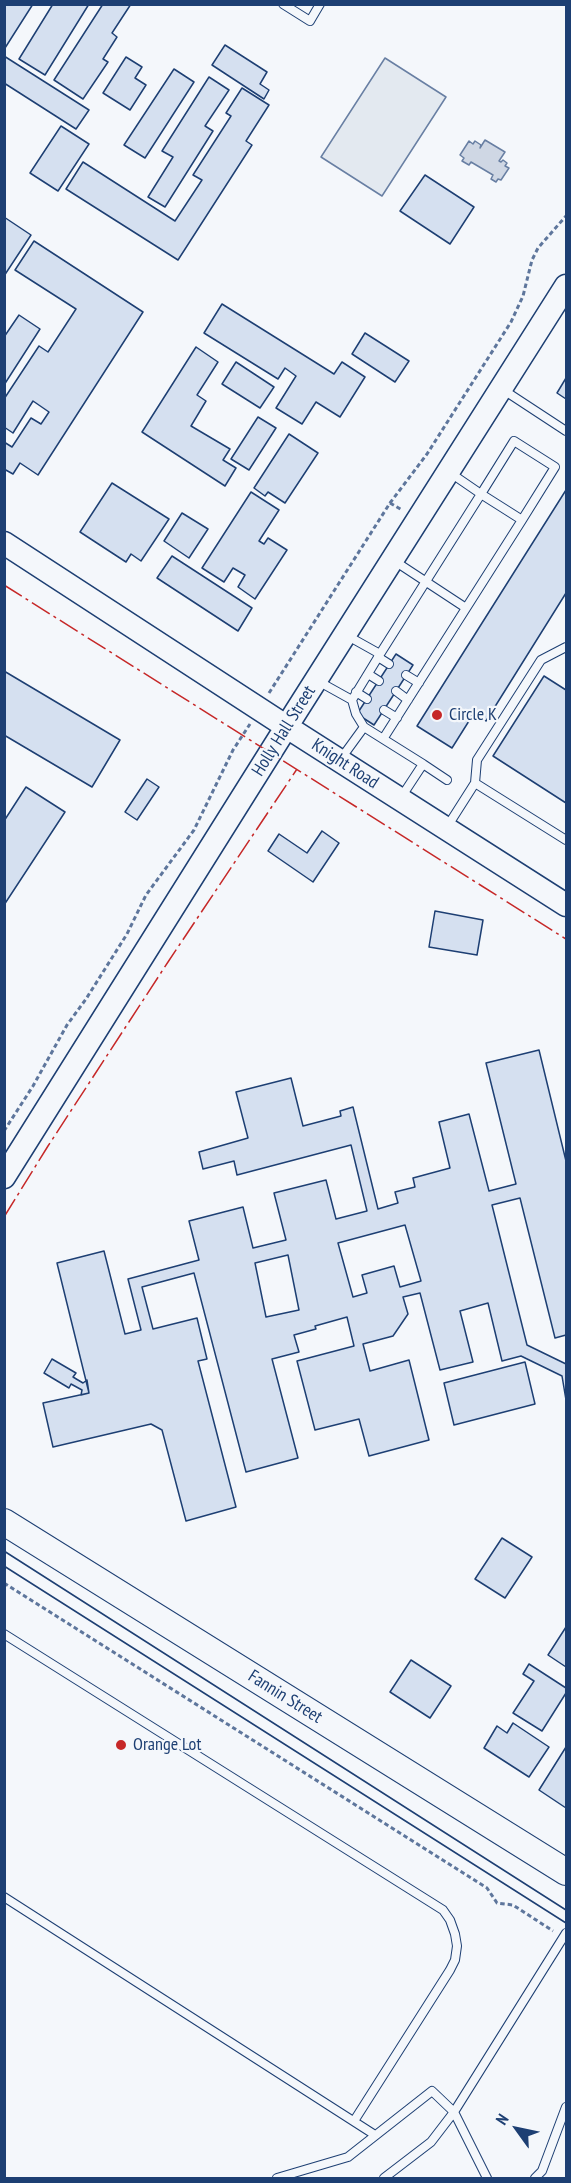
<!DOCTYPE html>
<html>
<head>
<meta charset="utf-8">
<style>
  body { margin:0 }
  #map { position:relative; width:571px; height:2183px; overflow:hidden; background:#f4f7fb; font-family:"PT Sans Narrow",sans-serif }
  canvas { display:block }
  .frame { position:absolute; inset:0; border:6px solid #1d3f73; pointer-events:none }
  .north { position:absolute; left:487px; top:2099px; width:60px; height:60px; -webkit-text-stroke:4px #f4f7fb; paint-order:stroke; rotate:303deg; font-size:16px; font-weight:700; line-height:24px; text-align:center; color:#1d3f73 }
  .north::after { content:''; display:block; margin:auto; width:21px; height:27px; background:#1d3f73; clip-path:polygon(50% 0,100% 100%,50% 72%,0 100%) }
</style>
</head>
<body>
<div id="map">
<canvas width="571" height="2183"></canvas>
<div class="frame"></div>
<div class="north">N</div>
</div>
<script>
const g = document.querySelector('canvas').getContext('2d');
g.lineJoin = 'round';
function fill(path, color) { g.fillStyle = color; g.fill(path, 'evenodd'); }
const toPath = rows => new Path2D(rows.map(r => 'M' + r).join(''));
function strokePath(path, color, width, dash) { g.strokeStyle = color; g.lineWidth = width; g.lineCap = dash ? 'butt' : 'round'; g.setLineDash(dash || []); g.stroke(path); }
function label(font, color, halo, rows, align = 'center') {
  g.font = font + ' "PT Sans Narrow",sans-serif'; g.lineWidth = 4.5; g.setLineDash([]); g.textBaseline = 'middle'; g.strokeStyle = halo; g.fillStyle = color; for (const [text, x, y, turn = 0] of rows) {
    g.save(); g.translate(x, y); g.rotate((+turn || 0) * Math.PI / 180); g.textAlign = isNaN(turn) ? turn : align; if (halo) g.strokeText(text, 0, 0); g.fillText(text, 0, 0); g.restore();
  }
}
const green = toPath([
  [385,58,446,97,382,196,321,157,385,58]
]);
fill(green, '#e3e9f0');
strokePath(green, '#687fa3', 1.5);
const water = toPath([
  [485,140,505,152,499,161,501,162,503,160,507,163,505,166,509,168,501,180,498,179,496,182,491,179,493,175,471,162,469,165,462,161,464,158,460,155,469,141,473,144,475,141,481,145,480,148,485,140]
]);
fill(water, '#cfd7e4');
strokePath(water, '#687fa3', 1.5);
const building = toPath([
  [4,4,33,4,5,48,4,47,4,4],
  [53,4,89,4,45,75,19,59,53,4],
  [103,4,131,4,112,33,117,37,103,59,108,62,83,99,54,80,103,4],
  [225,45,267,72,260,84,269,90,264,99,212,65,225,45],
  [4,56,89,110,76,129,4,83,4,56],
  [126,57,142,67,135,78,146,85,130,110,103,93,126,57],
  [174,69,194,82,145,158,124,145,174,69],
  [209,77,229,90,205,126,213,131,165,207,148,197,173,157,162,151,209,77],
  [242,88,269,105,246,141,252,145,178,260,66,189,83,162,175,221,202,180,193,175,231,116,226,113,242,88],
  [61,126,89,144,58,191,30,173,61,126],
  [425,175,474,207,450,244,400,211,425,175],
  [4,217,31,235,4,276,4,217],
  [34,241,143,312,38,475,20,463,13,474,4,469,4,442,12,447,31,418,41,424,49,412,33,401,13,433,4,427,4,399,39,346,48,352,76,309,15,270,34,241],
  [222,304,334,374,342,362,365,377,340,417,316,402,302,424,276,408,296,376,285,368,278,379,204,333,222,304],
  [19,315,40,329,4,385,4,337,19,315],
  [365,333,409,361,395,382,352,354,365,333],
  [196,347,218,362,197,395,206,401,191,426,230,449,223,460,236,468,225,486,142,432,196,347],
  [236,362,274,387,260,408,222,384,236,362],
  [566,378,566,399,557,393,566,378],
  [258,417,276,428,249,470,231,459,258,417],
  [289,434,318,453,285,503,268,492,265,496,254,488,289,434],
  [112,483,169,519,141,561,131,554,126,562,80,532,112,483],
  [566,490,566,593,486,721,474,713,452,748,417,726,566,490],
  [251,492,279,510,259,541,264,544,268,538,287,550,255,599,238,587,245,575,233,568,224,582,202,568,251,492],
  [182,513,208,529,189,558,164,541,182,513],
  [172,556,252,608,238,631,157,578,172,556],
  [396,654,413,665,374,725,357,714,396,654],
  [4,671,120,740,92,787,4,735,4,671],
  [544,676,566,690,566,803,493,756,544,676],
  [147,779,159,787,137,820,125,812,147,779],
  [26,787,65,812,4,905,4,821,26,787],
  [322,831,339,843,313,882,268,851,279,834,307,853,322,831],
  [435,911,483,920,477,955,429,947,435,911],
  [539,1050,566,1161,566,1335,555,1338,520,1198,492,1205,527,1345,566,1364,566,1400,562,1376,521,1356,502,1361,488,1303,460,1311,473,1362,440,1370,420,1293,403,1297,408,1314,393,1336,363,1344,370,1371,409,1360,429,1440,369,1456,359,1419,315,1430,297,1361,354,1346,347,1317,315,1326,316,1329,294,1335,299,1352,272,1359,298,1458,246,1472,194,1273,142,1287,153,1329,197,1318,207,1359,198,1361,236,1507,186,1521,162,1430,151,1424,53,1447,43,1403,89,1393,57,1263,104,1251,125,1334,141,1330,128,1279,199,1260,189,1221,243,1207,253,1248,286,1240,274,1193,326,1180,336,1219,367,1211,351,1145,237,1175,234,1161,203,1169,199,1152,248,1138,236,1092,291,1078,303,1126,341,1116,340,1111,353,1107,378,1209,398,1203,395,1192,415,1187,413,1178,450,1168,439,1122,469,1114,489,1191,516,1184,486,1063,539,1050],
  [405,1225,421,1281,400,1287,394,1266,362,1275,367,1293,353,1297,338,1243,405,1225],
  [288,1255,299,1310,266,1317,255,1263,288,1255],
  [52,1359,76,1373,73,1377,83,1383,87,1380,89,1393,81,1395,82,1390,71,1384,69,1388,44,1373,52,1359],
  [525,1362,535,1404,454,1425,444,1383,525,1362],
  [502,1538,532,1557,505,1598,475,1579,502,1538],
  [566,1627,566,1667,548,1655,566,1627],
  [411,1660,451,1686,430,1718,390,1692,411,1660],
  [529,1664,566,1688,566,1693,542,1731,513,1713,534,1681,523,1674,529,1664],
  [513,1723,549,1747,529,1777,484,1748,497,1726,507,1733,513,1723],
  [566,1747,566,1808,539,1790,566,1747]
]);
fill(building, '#d5e0f0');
strokePath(building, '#1d3f73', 1.5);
const lane = toPath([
  [283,4,310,21,320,4],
  [502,389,566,431],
  [393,560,466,608],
  [380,654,481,494,449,472],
  [378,657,389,664],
  [368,674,379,681],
  [406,675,419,683],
  [316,680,352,700,380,654,346,635],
  [396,691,408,700],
  [356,692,367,699],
  [352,700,356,714,364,727],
  [384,710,397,718],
  [383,739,522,520,555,467,514,441,481,494,522,520],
  [340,760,364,727,423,764,400,799],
  [423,764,447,780],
  [475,783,566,840],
  [447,827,475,783,477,760,541,660,566,647],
  [4,1634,443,1910,450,1920,455,1934,457,1946,455,1960,450,1970,354,2121],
  [4,1897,375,2135],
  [277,2178,348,2157,432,2091,454,2112,487,2178],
  [384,2178,431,2142,454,2112,566,1933],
  [535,2178,542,2171,566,2107]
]);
const secondary = toPath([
  [4,543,287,727,566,905],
  [4,1177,297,710,566,286]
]);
const primary = toPath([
  [4,1522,566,1872]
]);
strokePath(lane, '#1d3f73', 10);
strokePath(secondary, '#1d3f73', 25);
strokePath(primary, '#1d3f73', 28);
strokePath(toPath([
  [390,503,402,510],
  [269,693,390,503,427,454,511,322,523,296,532,260,538,248,566,216],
  [4,1131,33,1086,67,1025,86,999,127,934,146,895,194,830,233,750,250,724],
  [4,1583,487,1888,497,1903,513,1905,553,1931]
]), '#5e769c', 3, [4.5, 3]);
strokePath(lane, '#f4f7fb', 8);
strokePath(secondary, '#f4f7fb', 22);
strokePath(primary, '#f4f7fb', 26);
strokePath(toPath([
  [4,1551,566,1910],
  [4,1566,566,1923]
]), '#1d3f73', 1.5);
strokePath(toPath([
  [4,585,566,939],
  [4,1217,48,1146,168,962,297,769]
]), '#c62828', 1.5, [21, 4.5, 3, 4.5]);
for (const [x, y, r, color] of [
  [437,715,6,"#c62828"],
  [121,1745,6,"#c62828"]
]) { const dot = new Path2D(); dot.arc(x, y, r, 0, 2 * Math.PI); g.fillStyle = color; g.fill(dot); strokePath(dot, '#f4f7fb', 2); }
label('18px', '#1d3f73', '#f4f7fb', [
  ["Circle K",449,715],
  ["Orange Lot",133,1745]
], 'left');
label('18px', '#1d3f73', '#f4f7fb', [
  ["Holly Hall Street",284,731,-58],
  ["Knight Road",345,764,33],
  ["Fannin Street",285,1697,32]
]);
</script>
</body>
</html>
